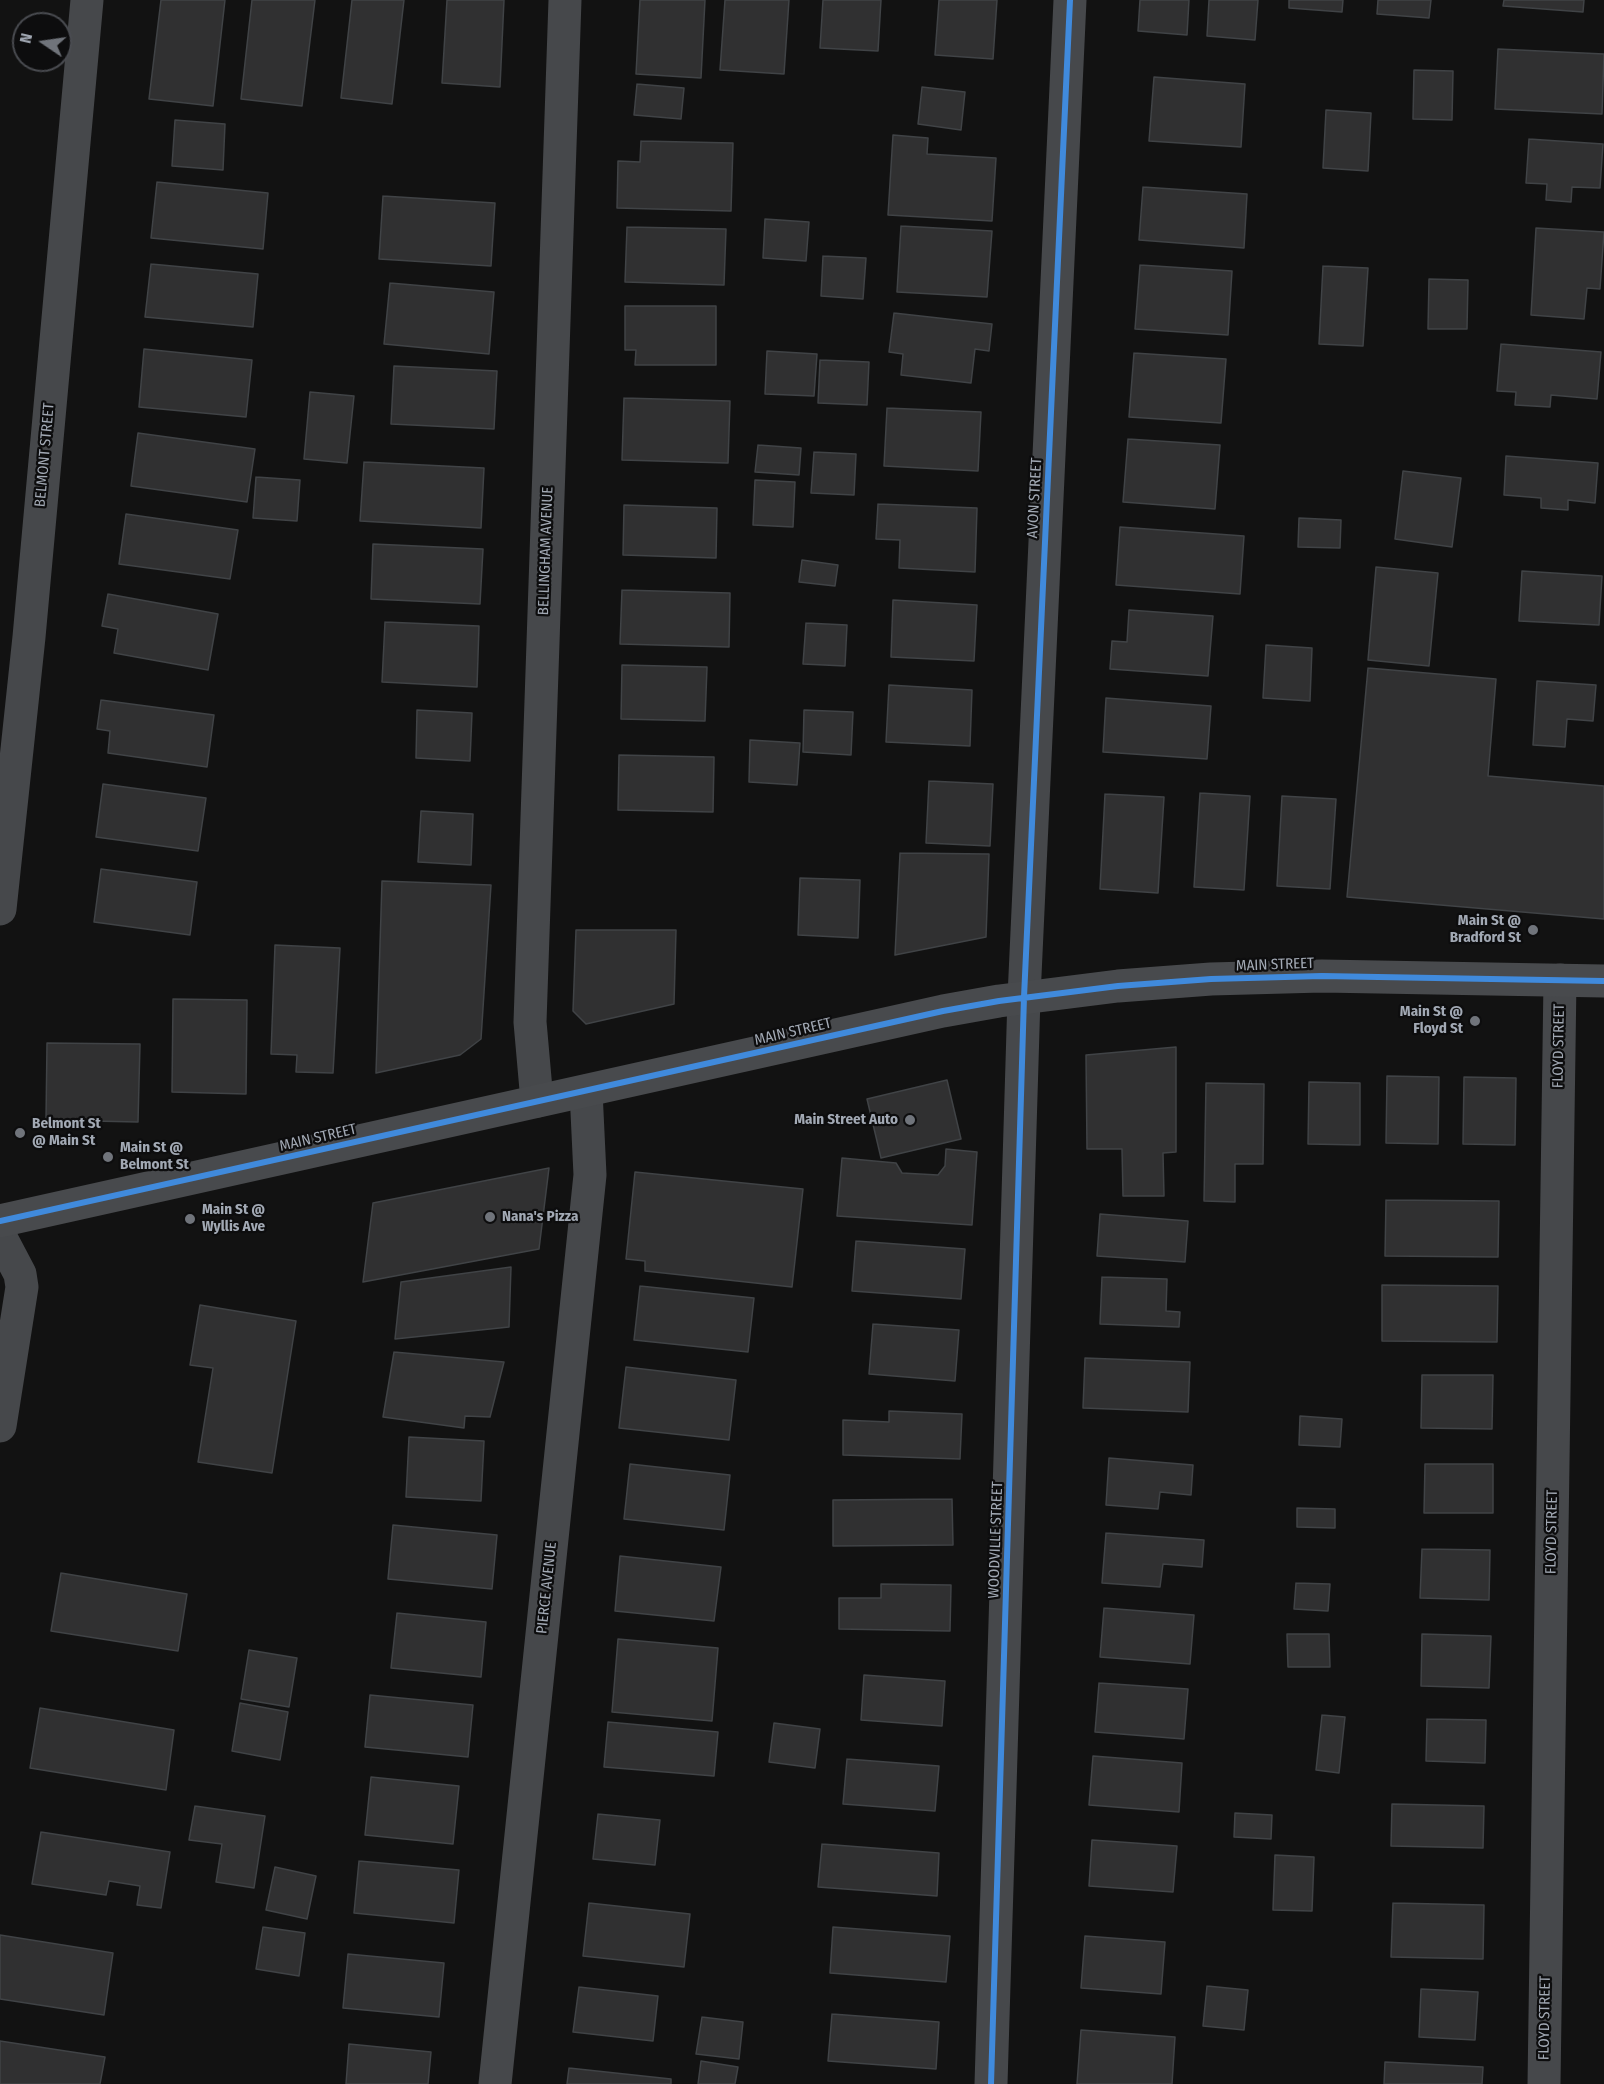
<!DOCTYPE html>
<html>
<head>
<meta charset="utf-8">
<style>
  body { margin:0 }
  #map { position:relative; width:1604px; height:2084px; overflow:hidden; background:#121212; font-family:"Fira Sans Condensed",sans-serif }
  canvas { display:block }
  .north { position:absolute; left:12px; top:12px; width:60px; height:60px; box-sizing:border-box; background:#0d0d0e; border:2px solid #494b50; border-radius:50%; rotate:283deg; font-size:16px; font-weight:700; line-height:24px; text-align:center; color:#a2a9b4 }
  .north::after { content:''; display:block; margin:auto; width:21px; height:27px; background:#70747b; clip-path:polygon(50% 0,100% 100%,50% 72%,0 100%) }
</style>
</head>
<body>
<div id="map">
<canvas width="1604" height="2084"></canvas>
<div class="north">N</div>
</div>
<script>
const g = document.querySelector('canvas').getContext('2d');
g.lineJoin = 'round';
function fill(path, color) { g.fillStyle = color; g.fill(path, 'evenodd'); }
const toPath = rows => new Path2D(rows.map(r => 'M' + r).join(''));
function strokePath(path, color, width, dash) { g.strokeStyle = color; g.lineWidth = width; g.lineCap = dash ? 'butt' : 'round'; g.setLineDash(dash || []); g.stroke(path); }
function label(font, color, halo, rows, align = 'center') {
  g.font = font + ' "Fira Sans Condensed",sans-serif'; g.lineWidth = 4.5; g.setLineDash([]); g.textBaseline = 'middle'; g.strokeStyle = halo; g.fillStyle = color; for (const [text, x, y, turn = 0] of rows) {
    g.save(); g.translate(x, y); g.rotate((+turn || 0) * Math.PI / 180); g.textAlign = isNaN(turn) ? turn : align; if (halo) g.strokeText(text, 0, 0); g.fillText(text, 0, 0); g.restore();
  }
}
const building = toPath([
  [161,0,225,0,213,106,149,99,161,0],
  [252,0,315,0,302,106,241,99,252,0],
  [352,0,404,0,392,104,341,98,352,0],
  [447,0,504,0,500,87,442,83,447,0],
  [640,0,705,0,701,78,636,74,640,0],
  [725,0,789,0,784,74,720,70,725,0],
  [823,0,881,0,878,51,820,48,823,0],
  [939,0,997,0,993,59,935,55,939,0],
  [1140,0,1189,0,1187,35,1138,31,1140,0],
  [1209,0,1258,0,1255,40,1207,36,1209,0],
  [1289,0,1343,0,1342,12,1289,8,1289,0],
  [1378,0,1431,0,1429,18,1377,14,1378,0],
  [1504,0,1584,0,1583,12,1503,6,1504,0],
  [1498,49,1604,54,1602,114,1495,109,1498,49],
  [1414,70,1453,71,1452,120,1413,119,1414,70],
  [1154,77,1245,84,1241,147,1149,141,1154,77],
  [637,84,684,88,681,119,634,115,637,84],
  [922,87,965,92,961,130,918,124,922,87],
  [1326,110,1371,113,1368,171,1323,168,1326,110],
  [175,120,225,124,223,170,172,166,175,120],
  [893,135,928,138,927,154,996,158,992,221,888,215,893,135],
  [1529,139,1603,144,1600,188,1572,187,1571,202,1546,200,1547,184,1526,183,1529,139],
  [641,141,733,143,731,211,617,208,618,161,640,162,641,141],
  [157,182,268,193,263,249,151,238,157,182],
  [1143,187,1247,194,1244,248,1139,240,1143,187],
  [383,196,495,203,491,266,379,259,383,196],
  [765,219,809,222,806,261,763,258,765,219],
  [901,226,992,231,987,297,897,292,901,226],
  [627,227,726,229,724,285,625,282,627,227],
  [1536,228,1604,232,1600,289,1587,288,1584,319,1531,315,1536,228],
  [823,256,866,258,863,299,821,296,823,256],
  [151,264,258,274,253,327,145,317,151,264],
  [1140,265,1232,271,1228,335,1135,329,1140,265],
  [1323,266,1368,268,1363,346,1319,344,1323,266],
  [1429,279,1468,280,1467,329,1428,329,1429,279],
  [390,283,494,292,489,354,384,344,390,283],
  [625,306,716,306,716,365,635,365,636,350,625,350,625,306],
  [894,313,992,324,989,351,975,349,971,383,901,375,903,354,889,352,894,313],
  [1501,344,1601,352,1597,399,1551,395,1550,407,1515,405,1516,392,1497,391,1501,344],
  [144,349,252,360,246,417,139,407,144,349],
  [767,351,817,354,814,396,765,394,767,351],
  [1134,353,1226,359,1221,423,1129,417,1134,353],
  [820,360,869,362,867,405,818,403,820,360],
  [394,366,497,371,494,429,391,424,394,366],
  [310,392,354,396,347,463,304,459,310,392],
  [624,398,730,401,728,463,622,460,624,398],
  [887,408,981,412,978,471,884,466,887,408],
  [138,433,255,449,247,502,131,486,138,433],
  [1128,439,1220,445,1215,509,1123,502,1128,439],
  [758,445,801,448,799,475,755,472,758,445],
  [814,452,856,454,854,495,811,493,814,452],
  [1506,456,1598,463,1595,503,1568,500,1568,510,1541,508,1541,498,1504,495,1506,456],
  [364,462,484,468,481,528,360,521,364,462],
  [1403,471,1461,478,1452,547,1395,539,1403,471],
  [256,477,300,480,297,521,253,518,256,477],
  [755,480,795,482,793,527,753,525,755,480],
  [878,504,977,508,975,572,899,568,900,540,876,539,878,504],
  [624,505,717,508,716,558,623,555,624,505],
  [126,514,238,530,230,579,119,564,126,514],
  [1299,518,1341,520,1340,548,1298,547,1299,518],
  [1120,527,1244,536,1240,594,1116,585,1120,527],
  [373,544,483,549,480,604,371,599,373,544],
  [802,560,838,565,835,586,799,582,802,560],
  [1376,567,1438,573,1429,666,1368,660,1376,567],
  [1522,571,1602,576,1599,625,1519,621,1522,571],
  [622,590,730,593,729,647,620,644,622,590],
  [108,594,218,614,208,670,114,653,118,629,102,626,108,594],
  [893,600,977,605,974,661,891,657,893,600],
  [1129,610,1213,616,1208,676,1110,669,1112,641,1127,642,1129,610],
  [385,622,479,626,477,687,382,682,385,622],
  [806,623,847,625,845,666,803,664,806,623],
  [1266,645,1312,648,1310,701,1263,698,1266,645],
  [622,665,707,667,705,721,621,719,622,665],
  [1368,668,1496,679,1488,776,1604,786,1604,919,1347,897,1368,668],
  [1537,681,1596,685,1593,721,1567,719,1565,747,1533,745,1537,681],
  [889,685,972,690,970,746,886,742,889,685],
  [1106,698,1211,706,1207,759,1103,752,1106,698],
  [101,700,214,715,207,767,108,753,110,731,97,729,101,700],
  [417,710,472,713,470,761,416,758,417,710],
  [804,710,853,712,851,755,803,752,804,710],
  [750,740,800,743,797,785,749,782,750,740],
  [619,755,714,757,713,812,618,810,619,755],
  [929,781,993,784,990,846,926,843,929,781],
  [103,784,206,798,198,851,96,837,103,784],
  [1200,793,1250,796,1244,890,1194,887,1200,793],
  [1105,794,1164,797,1158,893,1100,889,1105,794],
  [1282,796,1336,799,1330,889,1277,886,1282,796],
  [421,811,473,814,471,865,418,862,421,811],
  [900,853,989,854,986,937,895,955,900,853],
  [101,869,197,882,190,935,94,922,101,869],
  [800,878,860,880,858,938,798,935,800,878],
  [382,881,491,885,481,1039,460,1055,376,1073,382,881],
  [576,930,676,930,674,1004,586,1024,573,1011,576,930],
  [275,945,340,948,333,1073,296,1072,297,1055,271,1054,275,945],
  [173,999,247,1000,246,1094,172,1092,173,999],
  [47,1043,140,1044,138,1122,46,1120,47,1043],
  [1176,1047,1176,1152,1163,1153,1164,1196,1123,1196,1122,1149,1087,1149,1086,1055,1176,1047],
  [1387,1076,1439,1077,1438,1144,1386,1143,1387,1076],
  [1464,1077,1516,1078,1515,1145,1463,1144,1464,1077],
  [947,1080,961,1139,881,1158,867,1099,947,1080],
  [1309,1082,1360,1083,1360,1145,1308,1144,1309,1082],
  [1206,1083,1264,1084,1263,1164,1235,1164,1235,1202,1204,1201,1206,1083],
  [946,1149,977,1152,972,1225,837,1216,842,1158,896,1163,902,1173,938,1175,945,1166,946,1149],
  [549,1168,539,1249,363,1282,373,1203,549,1168],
  [635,1172,803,1189,792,1287,645,1271,645,1261,626,1259,635,1172],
  [1386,1200,1499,1201,1498,1257,1385,1256,1386,1200],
  [1100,1214,1188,1221,1185,1262,1097,1256,1100,1214],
  [856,1241,965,1249,961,1299,852,1291,856,1241],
  [511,1267,509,1327,395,1339,401,1282,511,1267],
  [1102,1277,1167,1279,1166,1311,1180,1312,1179,1327,1100,1324,1102,1277],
  [1382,1285,1498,1286,1497,1342,1382,1341,1382,1285],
  [640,1286,754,1298,748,1352,634,1340,640,1286],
  [200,1305,296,1321,272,1473,198,1462,213,1368,190,1365,200,1305],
  [873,1324,959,1330,955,1381,869,1374,873,1324],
  [394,1352,504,1362,490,1417,465,1416,464,1428,383,1417,394,1352],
  [1085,1358,1190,1362,1188,1412,1083,1408,1085,1358],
  [626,1367,736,1380,729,1440,619,1428,626,1367],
  [1422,1375,1493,1375,1492,1429,1421,1428,1422,1375],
  [889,1411,962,1414,960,1459,843,1455,843,1420,889,1422,889,1411],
  [1300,1416,1342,1419,1340,1447,1299,1445,1300,1416],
  [409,1437,484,1441,481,1501,406,1497,409,1437],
  [1109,1458,1193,1465,1191,1495,1160,1492,1158,1509,1106,1505,1109,1458],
  [630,1464,730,1475,724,1530,624,1519,630,1464],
  [1425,1464,1493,1464,1493,1513,1424,1513,1425,1464],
  [952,1499,953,1545,833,1546,833,1500,952,1499],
  [1297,1508,1335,1509,1335,1528,1297,1527,1297,1508],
  [393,1525,497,1535,492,1589,388,1579,393,1525],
  [1106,1533,1204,1540,1202,1567,1163,1564,1160,1587,1102,1583,1106,1533],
  [1422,1549,1490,1550,1489,1600,1420,1598,1422,1549],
  [620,1556,721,1567,714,1621,615,1611,620,1556],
  [61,1573,187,1594,178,1651,51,1631,61,1573],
  [1296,1583,1330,1584,1328,1611,1294,1609,1296,1583],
  [881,1584,951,1585,950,1631,839,1629,839,1598,881,1598,881,1584],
  [1104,1608,1194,1615,1190,1664,1100,1657,1104,1608],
  [397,1613,486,1622,481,1677,391,1668,397,1613],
  [1287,1634,1329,1634,1330,1667,1288,1667,1287,1634],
  [1422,1634,1491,1636,1489,1688,1421,1686,1422,1634],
  [618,1639,718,1648,712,1721,612,1712,618,1639],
  [249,1650,297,1658,289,1707,241,1699,249,1650],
  [864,1675,945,1681,942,1726,861,1720,864,1675],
  [1099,1683,1188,1689,1184,1739,1095,1732,1099,1683],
  [370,1695,473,1705,468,1757,365,1747,370,1695],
  [240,1703,288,1712,280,1760,232,1751,240,1703],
  [40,1708,174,1730,166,1790,30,1768,40,1708],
  [1322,1715,1345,1717,1339,1773,1316,1770,1322,1715],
  [1427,1719,1486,1720,1485,1763,1426,1761,1427,1719],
  [608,1722,718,1732,714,1776,604,1767,608,1722],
  [774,1723,820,1729,815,1768,769,1762,774,1723],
  [1093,1756,1182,1763,1179,1812,1089,1805,1093,1756],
  [847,1759,939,1766,935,1811,843,1804,847,1759],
  [371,1777,459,1786,453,1844,365,1835,371,1777],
  [1392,1804,1484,1806,1483,1848,1391,1846,1392,1804],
  [195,1806,265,1816,254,1888,216,1882,222,1844,189,1840,195,1806],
  [1235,1813,1272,1815,1271,1839,1234,1837,1235,1813],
  [598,1814,660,1820,655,1865,593,1859,598,1814],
  [41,1832,170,1852,161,1908,137,1905,140,1886,109,1881,106,1895,32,1884,41,1832],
  [1092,1840,1177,1846,1173,1892,1089,1886,1092,1840],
  [822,1844,939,1853,937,1896,818,1887,822,1844],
  [1275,1855,1314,1857,1312,1911,1273,1910,1275,1855],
  [359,1861,459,1870,454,1923,354,1913,359,1861],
  [275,1867,316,1876,307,1919,266,1910,275,1867],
  [589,1903,690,1914,684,1967,583,1956,589,1903],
  [1393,1903,1484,1905,1483,1959,1391,1957,1393,1903],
  [263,1927,305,1933,299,1976,256,1969,263,1927],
  [833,1927,950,1936,946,1982,830,1973,833,1927],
  [0,1935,113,1953,104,2015,0,1999,0,1935],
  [1085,1936,1165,1942,1161,1994,1081,1988,1085,1936],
  [348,1954,444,1963,439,2017,343,2008,348,1954],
  [1207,1986,1248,1990,1244,2030,1203,2026,1207,1986],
  [579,1987,658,1996,653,2041,573,2032,579,1987],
  [1421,1989,1478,1992,1475,2040,1419,2037,1421,1989],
  [832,2014,939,2022,936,2069,828,2061,832,2014],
  [702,2017,743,2022,739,2059,696,2054,702,2017],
  [1081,2030,1175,2037,1172,2084,1077,2084,1081,2030],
  [0,2041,105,2057,100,2084,0,2084,0,2041],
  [349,2044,431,2052,428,2084,346,2084,349,2044],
  [701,2061,738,2067,735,2084,698,2084,701,2061],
  [1385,2062,1483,2067,1482,2084,1384,2084,1385,2062],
  [569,2068,671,2079,671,2084,567,2084,569,2068]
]);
fill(building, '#303031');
strokePath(building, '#404346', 1.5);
strokePath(toPath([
  [537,1101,530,1022,565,0],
  [0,1236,20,1274,22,1287,0,1426],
  [991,2084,1024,997,1070,0],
  [1544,2084,1560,980]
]), '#46484b', 33);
strokePath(toPath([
  [0,909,29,637,87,0],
  [495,2084,590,1175,586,1091]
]), '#46484b', 33);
strokePath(toPath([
  [0,1221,943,1011,999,1001,1118,986,1211,979,1322,976,1604,981]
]), '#484a4d', 33);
strokePath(toPath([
  [0,1221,943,1011,999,1001,1118,986,1211,979,1322,976,1604,981],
  [991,2084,1024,997,1070,0]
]), '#408adc', 6);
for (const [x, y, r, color] of [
  [1533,930,6,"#70747b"],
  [1475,1021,6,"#70747b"],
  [910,1120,6,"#70747b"],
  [20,1133,6,"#70747b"],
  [108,1157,6,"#70747b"],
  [490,1217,6,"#70747b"],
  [190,1219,6,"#70747b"]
]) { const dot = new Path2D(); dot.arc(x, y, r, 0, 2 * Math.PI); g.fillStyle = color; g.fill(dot); strokePath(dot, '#0d0d0e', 2); }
label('15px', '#a2a9b4', '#0d0d0e', [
  ["BELMONT STREET",45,455,-85],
  ["AVON STREET",1035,498,-87],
  ["BELLINGHAM AVENUE",546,551,-88],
  ["MAIN STREET",1275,965,-2],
  ["MAIN STREET",793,1032,-13],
  ["FLOYD STREET",1559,1046,-89],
  ["MAIN STREET",318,1138,-13],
  ["FLOYD STREET",1552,1532,-89],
  ["WOODVILLE STREET",996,1540,-88],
  ["PIERCE AVENUE",547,1588,-84],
  ["FLOYD STREET",1545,2018,-89]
]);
label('bold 15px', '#a2a9b4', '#0d0d0e', [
  ["Main St @",1521,921,"right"],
  ["Bradford St",1521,938,"right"],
  ["Main St @",1463,1012,"right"],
  ["Floyd St",1463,1029,"right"],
  ["Main Street Auto",898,1120,"right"],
  ["Belmont St",32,1124],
  ["@ Main St",32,1141],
  ["Main St @",120,1148],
  ["Belmont St",120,1165],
  ["Main St @",202,1210],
  ["Wyllis Ave",202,1227],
  ["Nana's Pizza",502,1217]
], 'left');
</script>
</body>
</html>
